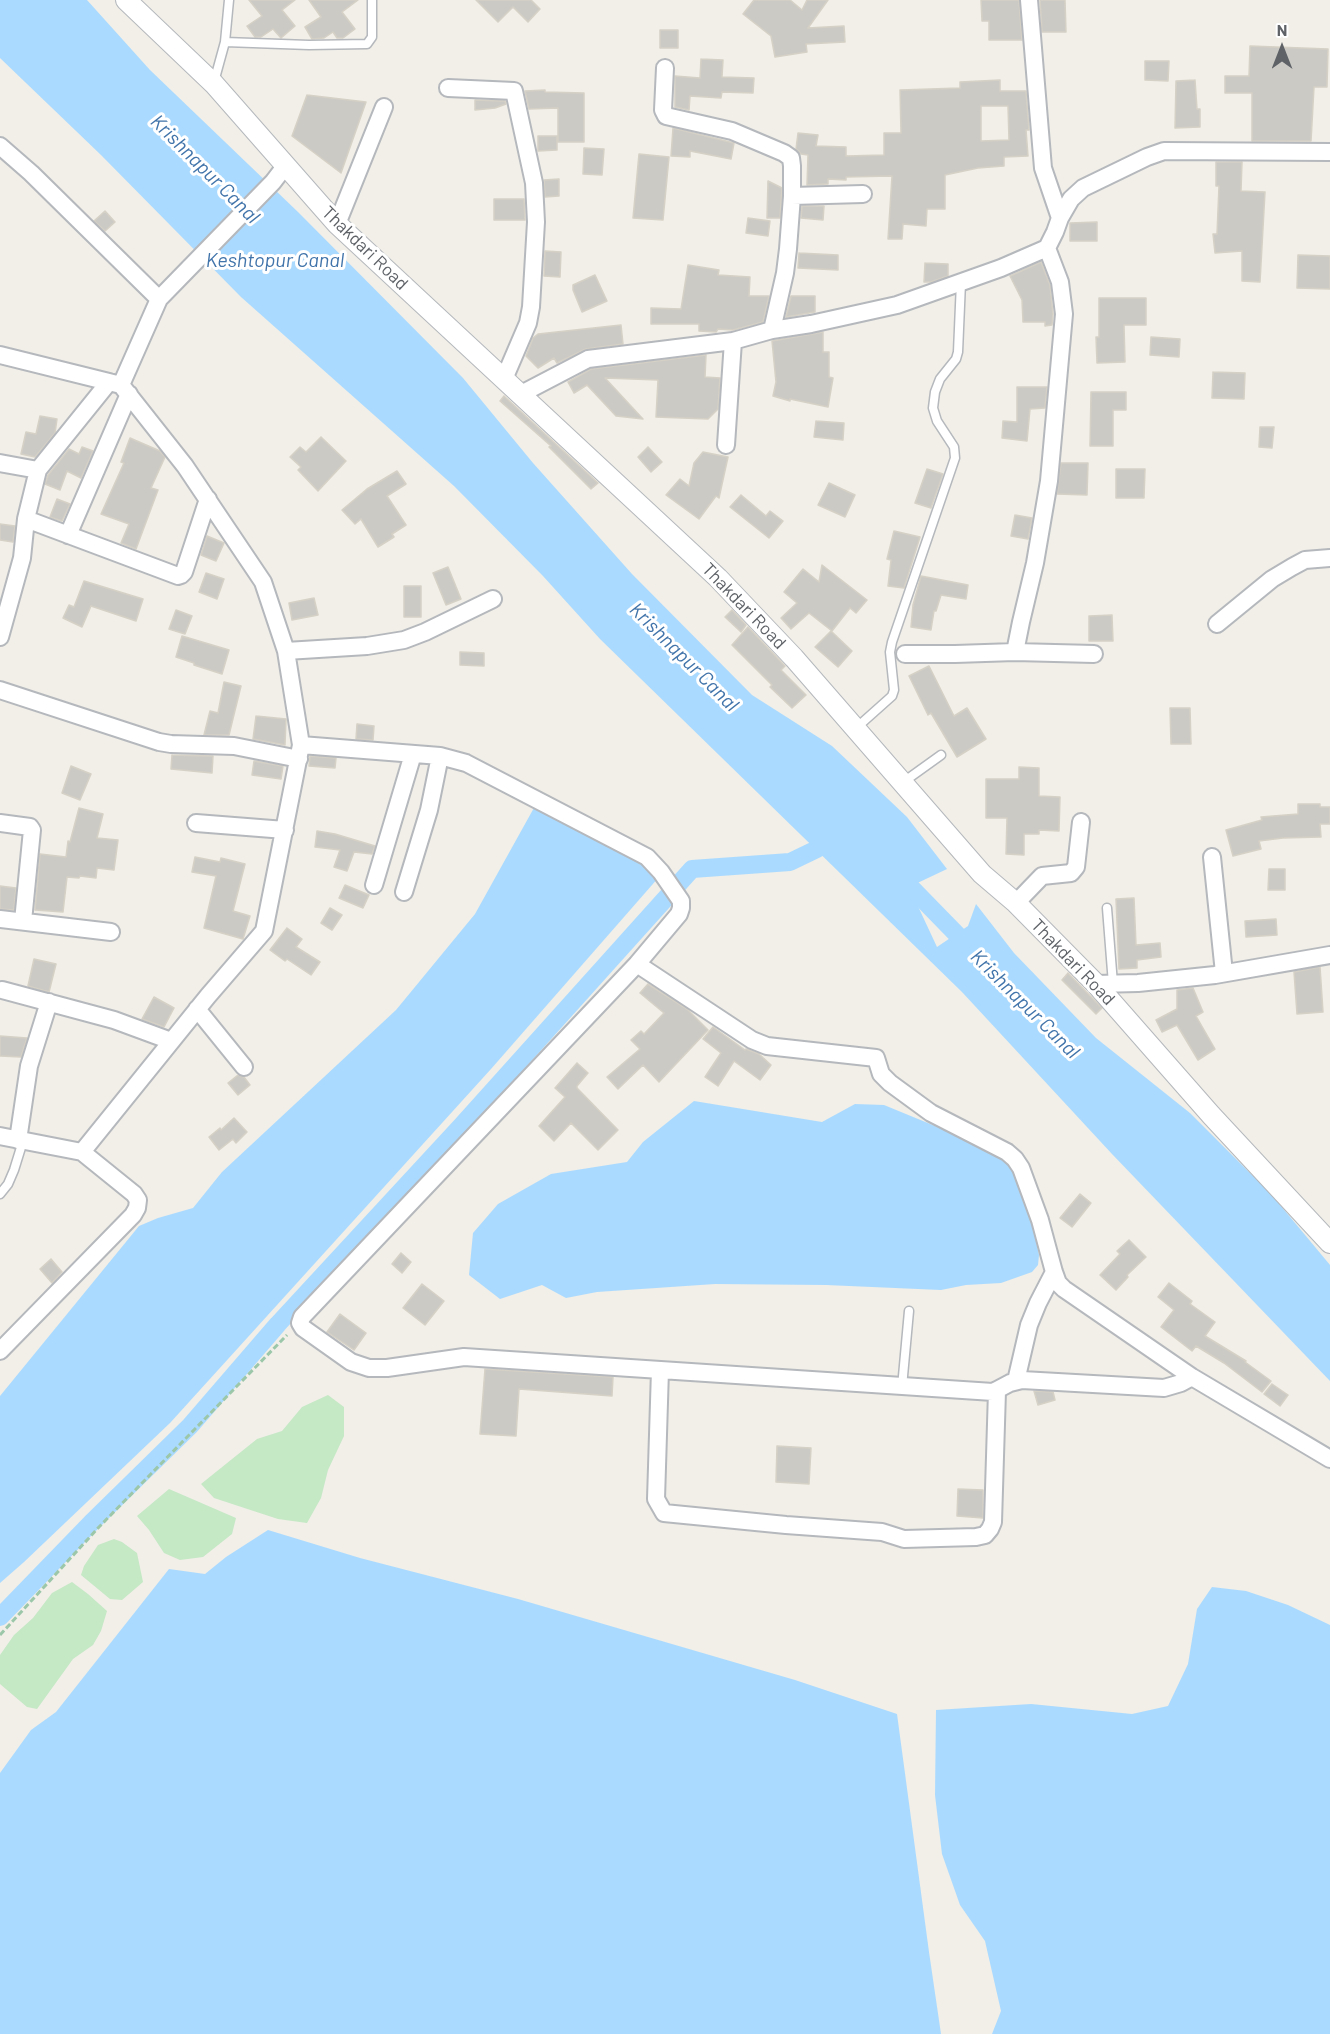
<!DOCTYPE html>
<html>
<head>
<meta charset="utf-8">
<style>
  body { margin:0 }
  #map { position:relative; width:1330px; height:2034px; overflow:hidden; background:#f1efe8; font-family:Barlow,sans-serif }
  canvas { display:block }
  .north { position:absolute; left:1252px; top:18px; width:60px; height:60px; -webkit-text-stroke:4px #fff; paint-order:stroke; rotate:0deg; font-size:16px; font-weight:700; line-height:24px; text-align:center; color:#5f6368 }
  .north::after { content:''; display:block; margin:auto; width:21px; height:27px; background:#5f6368; clip-path:polygon(50% 0,100% 100%,50% 72%,0 100%) }
</style>
</head>
<body>
<div id="map">
<canvas width="1330" height="2034"></canvas>
<div class="north">N</div>
</div>
<script>
const g = document.querySelector('canvas').getContext('2d');
g.lineJoin = 'round';
function fill(path, color) { g.fillStyle = color; g.fill(path, 'evenodd'); }
const toPath = rows => new Path2D(rows.map(r => 'M' + r).join(''));
function strokePath(path, color, width, dash) { g.strokeStyle = color; g.lineWidth = width; g.lineCap = dash ? 'butt' : 'round'; g.setLineDash(dash || []); g.stroke(path); }
function label(font, color, halo, rows, align = 'center') {
  g.font = font + ' Barlow,sans-serif'; g.lineWidth = 6; g.setLineDash([]); g.textBaseline = 'middle'; g.strokeStyle = halo; g.fillStyle = color; for (const [text, x, y, turn = 0] of rows) {
    g.save(); g.translate(x, y); g.rotate((+turn || 0) * Math.PI / 180); g.textAlign = isNaN(turn) ? turn : align; if (halo) g.strokeText(text, 0, 0); g.fillText(text, 0, 0); g.restore();
  }
}
fill(toPath([
  [328,1395,344,1407,344,1436,328,1470,321,1498,307,1523,278,1519,214,1498,201,1484,257,1439,282,1431,302,1407],
  [169,1489,236,1518,232,1534,203,1557,180,1560,164,1553,149,1530,137,1516],
  [114,1539,122,1542,137,1553,143,1582,122,1600,110,1599,81,1575,84,1566,98,1545],
  [72,1582,88,1594,107,1611,101,1631,93,1645,73,1659,37,1709,27,1707,0,1684,0,1655,14,1635,33,1618,52,1593]
]), '#c5e8c5');
fill(toPath([
  [0,0,87,0,150,70,298,212,463,378,533,463,632,574,752,695,832,746,907,817,947,869,909,887,937,947,968,926,976,904,1014,953,1096,1038,1190,1113,1271,1194,1330,1265,1330,1381,1112,1154,962,992,600,639,543,576,454,486,241,297,101,155,0,58],
  [535,806,645,860,659,877,491,1069,170,1423,24,1562,0,1583,0,1396,139,1226,158,1218,193,1208,222,1172,396,1010,475,914],
  [694,1101,822,1122,855,1104,884,1105,991,1149,1012,1165,1029,1208,1039,1255,1038,1265,1032,1272,1001,1283,966,1285,941,1290,826,1285,715,1284,597,1292,566,1298,542,1285,500,1299,469,1275,473,1233,498,1204,551,1174,627,1162,643,1142],
  [268,1530,360,1558,518,1599,795,1680,897,1714,929,1952,941,2034,0,2034,0,1773,31,1730,56,1712,169,1569,205,1574,226,1557],
  [1212,1587,1246,1591,1288,1605,1330,1625,1330,2034,992,2034,1001,2011,985,1941,960,1905,942,1854,935,1795,936,1710,1031,1704,1132,1714,1168,1706,1188,1664,1197,1609]
]), '#aadaff');
strokePath(toPath([
  [894,870,973,951],
  [0,1617,91,1523,190,1426,278,1324,461,1126,692,869,790,862,817,849]
]), '#aadaff', 18);
const building = toPath([
  [249,0,295,0,282,10,295,26,281,38,273,29,261,37,255,37,247,26,262,16,249,0],
  [309,0,358,0,342,12,355,29,343,38,337,38,333,32,324,38,312,39,305,27,321,17,309,0],
  [476,0,531,0,540,9,528,22,513,7,498,22,476,0],
  [754,0,790,0,802,10,807,0,828,0,808,28,844,26,845,42,806,44,807,52,775,57,771,36,743,14,754,0],
  [981,0,1019,0,1022,40,989,40,989,21,982,21,981,0],
  [1040,0,1065,0,1066,32,1042,32,1040,0],
  [660,30,678,30,678,48,660,48,660,30],
  [1250,46,1328,49,1327,87,1314,87,1311,141,1252,141,1252,93,1225,93,1225,76,1249,76,1250,46],
  [701,59,723,60,722,77,754,78,753,93,722,92,721,98,690,96,689,110,675,107,675,76,700,78,701,59],
  [1145,61,1169,61,1168,81,1145,80,1145,61],
  [1000,80,1000,91,1026,91,1029,130,1026,130,1028,156,1004,157,1004,166,978,168,945,175,945,209,927,209,926,226,903,224,902,239,888,239,892,176,846,177,846,180,828,179,828,184,807,185,808,155,801,154,796,149,798,133,818,135,816,146,846,147,846,156,884,155,884,133,901,133,900,90,960,88,960,82,1000,80],
  [981,106,1008,106,1009,140,981,141,981,106],
  [1195,80,1197,109,1200,109,1200,127,1175,128,1176,81,1195,80],
  [545,90,545,92,584,93,584,142,558,142,558,108,529,109,525,91,545,90],
  [307,95,366,102,341,173,292,136,307,95],
  [475,100,505,101,506,104,495,108,475,110,475,100],
  [673,128,734,143,731,159,690,151,690,157,671,156,673,128],
  [538,136,557,136,557,150,538,151,538,136],
  [584,148,604,149,602,175,583,174,584,148],
  [639,154,669,157,663,220,633,218,639,154],
  [1216,162,1242,162,1241,191,1265,192,1260,282,1242,281,1242,251,1215,253,1213,234,1217,234,1219,186,1216,186,1216,162],
  [559,179,559,196,545,197,544,180,559,179],
  [768,181,782,188,780,218,767,218,768,181],
  [494,199,524,199,525,220,494,220,494,199],
  [802,206,824,206,823,220,801,218,802,206],
  [105,211,115,222,105,231,94,221,105,211],
  [748,218,770,221,768,236,746,233,748,218],
  [1097,222,1097,241,1070,241,1070,223,1097,222],
  [545,251,561,252,560,277,544,276,545,251],
  [799,253,838,255,838,270,798,268,799,253],
  [1298,255,1330,256,1330,289,1297,288,1298,255],
  [1041,262,1050,285,1053,314,1052,325,1045,326,1045,322,1023,322,1022,300,1010,276,1041,262],
  [925,263,948,264,948,276,931,282,924,282,925,263],
  [688,265,719,270,718,275,750,277,749,296,769,296,763,322,733,330,718,329,716,332,699,331,699,324,651,324,651,308,681,309,688,265],
  [595,275,607,301,582,312,573,290,573,285,595,275],
  [791,296,815,296,815,312,786,317,791,296],
  [1099,298,1146,298,1146,325,1124,325,1125,362,1097,363,1096,337,1099,337,1099,298],
  [621,325,623,344,586,349,557,363,554,358,538,368,526,356,533,338,538,334,621,325],
  [823,332,823,352,829,352,829,377,833,378,828,407,790,399,790,401,773,396,776,382,772,341,823,332],
  [1151,337,1180,339,1179,357,1150,355,1151,337],
  [706,355,705,377,720,378,718,409,708,419,656,417,658,380,605,378,643,419,616,416,587,385,574,393,568,382,591,369,706,355],
  [1213,372,1245,373,1244,399,1212,398,1213,372],
  [1017,387,1047,387,1045,408,1030,409,1027,441,1002,438,1003,421,1017,422,1017,387],
  [1091,392,1126,392,1126,410,1113,410,1113,446,1090,446,1091,392],
  [504,396,598,483,591,489,549,447,551,446,500,401,504,396],
  [40,416,57,419,55,433,35,457,21,454,26,432,36,434,40,416],
  [816,421,844,423,843,440,814,437,816,421],
  [1260,427,1274,427,1272,448,1259,447,1260,427],
  [321,437,346,461,318,491,298,470,301,467,290,457,300,447,306,452,321,437],
  [130,438,160,451,165,457,151,488,158,490,136,549,121,543,129,524,101,514,124,463,121,462,130,438],
  [82,447,93,451,81,478,67,471,60,490,45,484,48,475,69,449,79,454,82,447],
  [648,447,662,462,651,472,638,457,648,447],
  [703,452,728,457,719,498,716,496,699,519,666,495,680,479,689,486,694,463,703,452],
  [1061,463,1088,463,1087,495,1057,494,1061,463],
  [927,469,943,474,931,508,915,503,927,469],
  [1116,469,1145,469,1144,498,1116,498,1116,469],
  [397,471,406,484,387,496,406,525,392,534,394,537,378,547,361,519,355,524,342,510,367,489,397,471],
  [829,483,855,495,845,517,818,505,829,483],
  [741,495,766,516,770,511,783,521,769,538,730,507,741,495],
  [57,499,70,504,62,521,50,517,57,499],
  [1015,515,1032,518,1028,539,1011,536,1015,515],
  [0,524,15,526,13,542,0,540,0,524],
  [894,531,920,537,904,588,888,586,891,560,887,559,894,531],
  [207,536,224,543,216,561,201,555,207,536],
  [822,565,867,600,856,613,850,608,832,631,809,613,791,629,781,618,797,603,784,592,803,569,819,582,822,565],
  [448,567,461,599,446,605,433,573,448,567],
  [206,573,224,579,217,599,199,592,206,573],
  [921,576,968,585,966,599,941,595,936,611,934,611,931,630,911,627,913,605,921,576],
  [84,581,143,599,136,621,91,606,82,627,63,618,69,605,74,607,84,581],
  [404,586,421,586,421,617,404,617,404,586],
  [314,598,318,615,292,620,289,603,314,598],
  [176,610,192,616,185,634,169,629,176,610],
  [732,610,746,625,741,632,725,617,732,610],
  [1112,615,1113,641,1089,641,1089,616,1112,615],
  [748,627,785,666,781,670,806,695,792,708,770,687,772,685,732,645,748,627],
  [831,631,852,651,838,667,815,647,831,631],
  [182,636,229,650,222,674,194,665,194,663,176,657,182,636],
  [460,652,484,653,484,666,460,665,460,652],
  [929,666,954,716,967,708,986,739,957,757,931,713,928,715,909,676,929,666],
  [224,682,241,686,229,735,204,735,210,711,218,713,224,682],
  [1170,708,1190,708,1191,744,1171,744,1170,708],
  [256,716,286,719,285,745,253,739,256,716],
  [357,724,374,726,373,740,356,739,357,724],
  [172,755,213,756,212,773,171,769,172,755],
  [310,756,336,758,335,768,309,766,310,756],
  [254,761,283,766,281,779,252,775,254,761],
  [71,766,91,774,80,800,62,793,71,766],
  [1019,767,1039,768,1039,796,1060,797,1059,831,1039,830,1039,834,1024,834,1024,855,1006,854,1007,818,986,818,986,779,1019,779,1019,767],
  [1298,804,1320,804,1320,807,1330,807,1330,824,1320,824,1321,837,1283,838,1259,841,1261,849,1233,856,1226,830,1262,820,1261,817,1298,814,1298,804],
  [79,808,103,814,97,838,118,840,114,870,97,868,96,878,80,876,79,878,67,877,63,912,35,910,40,854,66,857,68,841,70,842,79,808],
  [317,831,335,834,375,846,372,854,354,852,347,871,334,867,340,850,315,847,317,831],
  [195,857,220,862,221,858,245,864,233,911,250,916,243,939,204,928,216,876,192,872,195,857],
  [1269,869,1285,869,1285,890,1268,890,1269,869],
  [345,885,369,895,363,908,339,898,345,885],
  [0,886,16,888,14,910,0,909,0,886],
  [1134,898,1136,945,1160,943,1161,957,1137,960,1137,968,1119,969,1116,899,1134,898],
  [330,908,342,915,332,930,321,923,330,908],
  [1276,919,1277,935,1246,937,1245,921,1276,919],
  [287,928,302,939,296,947,320,962,311,975,287,959,285,961,270,950,287,928],
  [34,959,56,964,49,992,28,986,34,959],
  [1320,967,1323,1012,1297,1014,1294,972,1320,967],
  [1068,973,1102,1008,1096,1014,1062,980,1068,973],
  [648,984,687,1009,708,1030,659,1082,643,1065,618,1089,607,1077,640,1049,631,1040,641,1031,644,1034,664,1013,640,993,648,984],
  [1193,988,1203,1012,1196,1016,1215,1049,1198,1060,1177,1025,1162,1032,1156,1020,1177,1009,1177,990,1193,988],
  [154,997,174,1008,164,1027,142,1019,154,997],
  [713,1027,745,1050,746,1049,759,1054,771,1065,760,1080,734,1061,718,1086,705,1077,721,1053,703,1039,713,1027],
  [0,1036,27,1038,21,1057,0,1056,0,1036],
  [577,1063,588,1073,577,1086,577,1088,618,1130,598,1150,571,1123,554,1141,539,1126,565,1097,555,1088,577,1063],
  [238,1075,244,1077,250,1085,238,1095,228,1083,238,1075],
  [234,1118,247,1132,236,1143,233,1139,219,1150,209,1137,220,1128,221,1130,234,1118],
  [1080,1194,1091,1203,1072,1227,1060,1218,1080,1194],
  [1129,1240,1146,1257,1127,1275,1128,1277,1116,1290,1100,1275,1120,1254,1117,1251,1129,1240],
  [401,1253,411,1262,402,1273,392,1264,401,1253],
  [51,1259,62,1272,52,1283,40,1269,51,1259],
  [1169,1283,1192,1301,1190,1304,1215,1322,1205,1336,1246,1361,1245,1362,1271,1381,1262,1392,1224,1363,1196,1346,1192,1351,1161,1327,1174,1310,1158,1297,1169,1283],
  [422,1284,444,1301,425,1325,403,1308,422,1284],
  [340,1314,366,1333,354,1350,327,1332,340,1314],
  [485,1369,613,1377,612,1396,519,1389,516,1436,480,1434,485,1369],
  [1272,1384,1288,1395,1280,1406,1264,1394,1272,1384],
  [1034,1391,1053,1392,1055,1400,1038,1405,1034,1391],
  [777,1446,811,1448,809,1484,776,1482,777,1446],
  [958,1489,983,1490,983,1518,957,1516,958,1489]
]);
fill(building, '#cccac5');
strokePath(building, '#d6d1c6', 1.5);
const service = toPath([
  [225,42,309,45,367,44,372,37,372,0],
  [214,82,225,42,229,0],
  [855,729,892,696,894,690,890,652,892,642,955,458,954,447,937,421,933,408,935,392,940,379,956,359,958,352,961,282],
  [902,783,941,755],
  [1107,908,1113,984],
  [0,1194,8,1184,14,1170,23,1141],
  [902,1387,909,1311]
]);
const minor = toPath([
  [1029,0,1043,168,1060,218],
  [665,68,663,110,666,116,732,131,784,153,791,158,792,166,792,196,788,249,785,273,772,330],
  [448,88,514,91,534,183,536,222,531,307,528,323,504,379],
  [0,146,31,173,159,299],
  [792,196,863,194],
  [337,224,384,107],
  [0,355,121,385,185,466,263,582,286,651,301,745,264,931,208,996,82,1152],
  [121,385,159,299,273,182,286,165],
  [521,394,588,359,733,341,772,330,811,324,897,305,1001,268,1047,248,1055,232,1060,218,1071,199,1083,188,1147,157,1164,151,1330,152],
  [726,445,733,341],
  [0,463,38,470],
  [26,519,178,576,181,575,184,572,208,499],
  [68,535,129,394],
  [1217,624,1272,579,1292,567,1305,560,1330,558],
  [0,637,22,558,26,519,38,470,109,382],
  [286,651,367,646,404,640,425,632,493,599],
  [1015,652,1021,622,1035,563,1049,481,1064,314,1060,282,1047,248],
  [905,654,955,654,1015,652,1094,654],
  [0,690,159,742,171,744,234,746,299,759],
  [301,745,440,756,466,763,647,857,661,872,681,901,681,908,679,914,637,964,302,1317,300,1323,303,1328,351,1362,369,1368,387,1368,464,1357,993,1392,1010,1383,1022,1380,1164,1388,1181,1383,1192,1377],
  [0,823,30,827,32,830,23,921],
  [196,823,285,830],
  [1212,857,1224,973],
  [374,885,413,754],
  [404,892,429,810,440,756],
  [1016,903,1042,876,1071,873,1076,867,1081,822],
  [0,919,111,932],
  [637,964,752,1040,767,1046,876,1058,881,1074,890,1083,931,1113,1007,1152,1015,1159,1021,1168,1040,1220,1054,1272,1058,1283,1064,1289,1192,1377,1330,1459],
  [1096,984,1138,983,1215,975,1330,955],
  [2,990,114,1020,171,1041],
  [197,1009,244,1067],
  [0,1136,82,1152,134,1194,138,1200,137,1208,133,1215,0,1351],
  [18,1140,29,1066,49,1002],
  [660,1370,656,1499,664,1513,786,1525,882,1532,904,1539,976,1537,985,1535,990,1529,993,1522,997,1391],
  [1016,1381,1029,1325,1038,1303,1054,1272]
]);
const tertiary = toPath([
  [126,0,214,84,337,224,718,578,794,658,982,874,1016,903,1096,984,1211,1115,1330,1243]
]);
strokePath(service, '#b5b8bc', 11);
strokePath(minor, '#b5b8bc', 20);
strokePath(tertiary, '#b5b8bc', 22);
strokePath(toPath([
  [0,1635,99,1527,287,1335]
]), '#9cc7a9', 3, [6, 3]);
strokePath(service, '#fff', 8);
strokePath(minor, '#fff', 16);
strokePath(tertiary, '#fff', 20);
label('18px', '#5f6368', '#fff', [
  ["Thakdari Road",365,248,44],
  ["Thakdari Road",744,606,46],
  ["Thakdari Road",1073,962,46]
]);
label('italic 20px', '#4174aa', '#fff', [
  ["Krishnapur Canal",205,169,45],
  ["Keshtopur Canal",275,260],
  ["Krishnapur Canal",684,657,45],
  ["Krishnapur Canal",1025,1004,45]
]);
</script>
</body>
</html>
